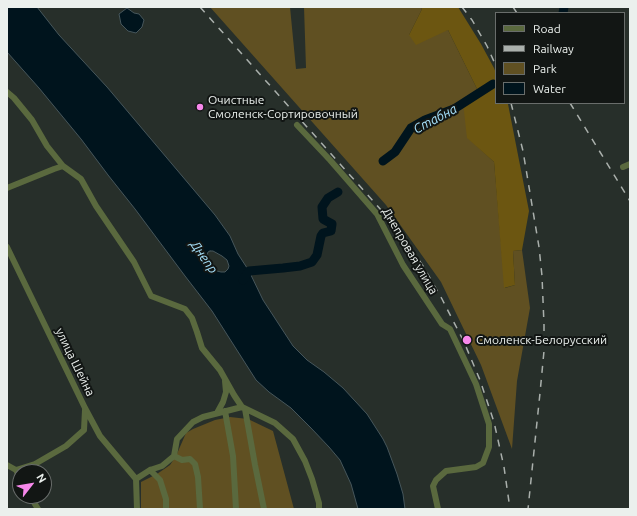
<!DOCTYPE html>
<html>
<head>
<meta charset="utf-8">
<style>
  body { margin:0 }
  #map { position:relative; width:637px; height:516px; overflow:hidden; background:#272f2a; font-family:Ubuntu,sans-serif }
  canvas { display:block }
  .frame { position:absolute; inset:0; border:8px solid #ebf0ed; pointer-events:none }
  .legend { position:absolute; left:495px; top:12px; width:130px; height:92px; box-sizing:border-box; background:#121614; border:1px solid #696d6b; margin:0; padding:5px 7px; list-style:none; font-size:12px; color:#ebf0ed }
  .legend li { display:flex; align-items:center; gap:8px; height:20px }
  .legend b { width:20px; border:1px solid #696d6b }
  .north { position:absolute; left:12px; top:464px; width:40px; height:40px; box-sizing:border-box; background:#121614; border:1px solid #696d6b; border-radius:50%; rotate:59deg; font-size:11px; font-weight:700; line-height:16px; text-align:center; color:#ebf0ed }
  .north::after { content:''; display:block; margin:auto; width:14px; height:18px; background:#f788eb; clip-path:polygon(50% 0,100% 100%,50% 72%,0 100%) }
</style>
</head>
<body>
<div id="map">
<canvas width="637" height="516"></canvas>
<div class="frame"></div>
<ul class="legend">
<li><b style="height:5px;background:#5a693e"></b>Road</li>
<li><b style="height:5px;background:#aab0ac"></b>Railway</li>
<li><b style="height:11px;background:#605022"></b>Park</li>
<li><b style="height:11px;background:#00141d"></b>Water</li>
</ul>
<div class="north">N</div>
</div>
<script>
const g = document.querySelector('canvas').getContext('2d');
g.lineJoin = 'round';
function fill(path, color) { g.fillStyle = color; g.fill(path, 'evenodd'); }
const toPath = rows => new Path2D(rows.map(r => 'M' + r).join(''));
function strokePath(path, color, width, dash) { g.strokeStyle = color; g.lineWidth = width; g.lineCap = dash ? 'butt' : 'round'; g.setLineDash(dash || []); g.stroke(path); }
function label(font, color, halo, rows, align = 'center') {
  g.font = font + ' Ubuntu,sans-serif'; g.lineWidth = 4; g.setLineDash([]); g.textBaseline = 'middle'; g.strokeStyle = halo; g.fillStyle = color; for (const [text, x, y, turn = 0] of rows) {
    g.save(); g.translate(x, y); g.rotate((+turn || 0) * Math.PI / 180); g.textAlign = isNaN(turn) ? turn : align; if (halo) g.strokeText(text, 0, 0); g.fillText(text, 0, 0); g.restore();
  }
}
fill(toPath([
  [210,7,290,7,296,69,306,68,304,7,421,7,422,9,409,35,448,30,479,93,467,137,494,162,505,288,515,285,513,251,522,250,530,308,517,381,512,449,481,365,441,282,386,205],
  [230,417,248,419,273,431,294,509,141,509,141,482,157,474,170,465,176,456,186,433,193,429,215,420]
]), '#605022');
fill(toPath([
  [421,7,458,7,481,44,494,68,496,73,496,103,507,103,508,104,529,211,522,250,513,251,515,285,504,288,494,162,467,138,463,102,479,93,448,30,416,45,409,35,422,9]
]), '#6c5611');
const water = toPath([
  [7,7,37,7,59,35,107,87,215,215,230,236,238,254,249,271,263,300,293,346,307,360,324,372,343,388,367,414,383,439,387,447,397,474,403,494,405,509,358,509,351,484,340,460,329,447,311,428,291,408,269,392,256,380,212,311,185,276,135,209,108,175,81,139,39,88,7,52,7,7],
  [210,251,213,251,222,256,227,260,229,266,228,269,225,272,221,272,217,271,209,261,207,255,208,252,210,251],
  [127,8,134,13,139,14,144,20,142,27,136,33,128,31,121,24,119,14,127,8]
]);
fill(water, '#00141d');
strokePath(water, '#46565b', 1);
strokePath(toPath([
  [563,13,564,7],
  [383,161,395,152,411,128,425,120,454,109,493,84],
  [243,280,249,271,283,268,300,266,312,262,317,255,321,236,323,233,331,231,332,224,323,219,322,207,328,198,338,192]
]), '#00141d', 9);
strokePath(toPath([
  [7,92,14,98,32,120,47,146,63,166,81,179,96,206,134,262,151,296,185,309,192,318,197,332,202,348,220,370,234,395,242,407],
  [297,125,330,160,377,214,403,265,442,324,450,329,476,384,489,424,489,447,483,463,476,467,446,471,436,480,433,486,438,509],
  [623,167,630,164],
  [7,188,54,169,63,166],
  [7,247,85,408,100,436,136,479],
  [245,409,255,465,264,509],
  [225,411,233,456,236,509],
  [217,413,223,402,226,392,225,381],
  [174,456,182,460,190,459,195,464,198,477,200,509],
  [7,465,16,470,20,478],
  [16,470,35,464,66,446,84,430,85,410],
  [150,470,160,480,166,499,166,509],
  [136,479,150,470,162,466,174,456,177,439,193,422,203,417,242,407,275,423,293,439,305,461,312,479,319,503,319,509],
  [136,479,137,509],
  [30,496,38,509]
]), '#5a693e', 6);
strokePath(toPath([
  [200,7,382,211,403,237,423,266,442,299,464,342,480,380,494,422,504,467,510,509],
  [462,7,472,20,487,46,496,66],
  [513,7,517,13],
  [511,103,523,151,539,247,542,276,544,325,544,351,540,393,528,509],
  [570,103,630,201]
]), '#aab0ac', 1.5, [7, 7]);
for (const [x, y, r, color] of [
  [200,107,4,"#f788eb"],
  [467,340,5,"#f788eb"]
]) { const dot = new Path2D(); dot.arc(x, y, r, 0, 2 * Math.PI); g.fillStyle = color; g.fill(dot); strokePath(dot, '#121614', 1.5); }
label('12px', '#ebf0ed', '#121614', [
  ["Очистные",208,100],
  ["Смоленск-Сортировочный",208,114],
  ["Смоленск-Белорусский",476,340]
], 'left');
label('12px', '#ebf0ed', '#121614', [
  ["Днепровая улица",410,251,60],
  ["улица Шейна",75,362,64]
]);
label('italic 13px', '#a6e1fb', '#121614', [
  ["Стабна",435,119,-28],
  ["Днепр",204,257,55]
]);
</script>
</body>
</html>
